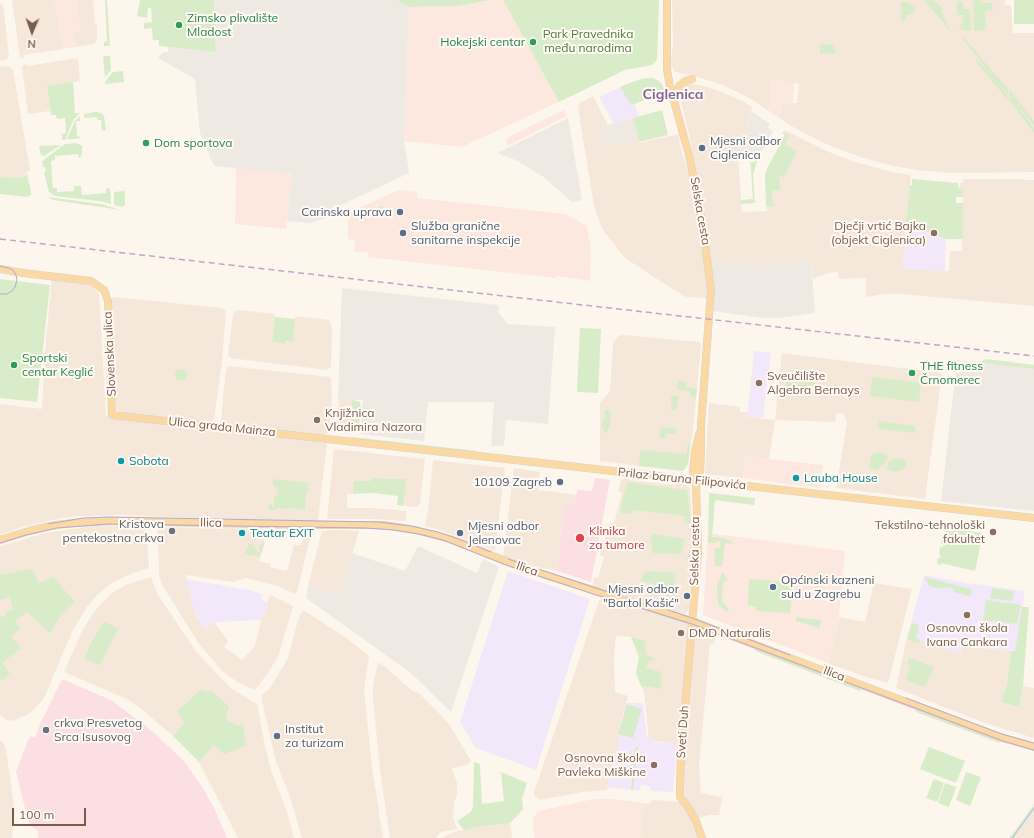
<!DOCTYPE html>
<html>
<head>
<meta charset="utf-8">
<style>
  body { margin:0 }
  #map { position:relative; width:1034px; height:838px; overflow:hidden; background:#fdf6ec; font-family:Mulish,sans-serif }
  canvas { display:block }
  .north { position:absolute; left:12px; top:12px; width:40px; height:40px; -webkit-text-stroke:3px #fffaf3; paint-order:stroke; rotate:182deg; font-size:11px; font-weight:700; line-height:16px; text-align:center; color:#7a5c4d }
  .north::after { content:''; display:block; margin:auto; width:14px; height:18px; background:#7a5c4d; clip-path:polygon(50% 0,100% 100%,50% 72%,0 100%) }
  .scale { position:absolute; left:12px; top:808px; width:74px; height:18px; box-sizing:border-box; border:2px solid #7a5c4d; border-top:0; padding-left:5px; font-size:12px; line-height:14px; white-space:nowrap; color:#7a5c4d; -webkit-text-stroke:3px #fffaf3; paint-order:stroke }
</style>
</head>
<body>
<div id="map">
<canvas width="1034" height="838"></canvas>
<div class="north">N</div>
<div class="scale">100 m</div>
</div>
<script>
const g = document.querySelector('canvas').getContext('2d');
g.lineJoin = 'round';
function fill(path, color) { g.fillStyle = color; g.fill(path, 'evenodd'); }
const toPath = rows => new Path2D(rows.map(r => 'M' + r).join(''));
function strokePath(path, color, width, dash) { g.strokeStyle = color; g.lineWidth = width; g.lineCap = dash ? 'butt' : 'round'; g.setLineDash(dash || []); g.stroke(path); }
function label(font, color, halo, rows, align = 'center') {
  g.font = font + ' Mulish,sans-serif'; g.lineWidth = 4; g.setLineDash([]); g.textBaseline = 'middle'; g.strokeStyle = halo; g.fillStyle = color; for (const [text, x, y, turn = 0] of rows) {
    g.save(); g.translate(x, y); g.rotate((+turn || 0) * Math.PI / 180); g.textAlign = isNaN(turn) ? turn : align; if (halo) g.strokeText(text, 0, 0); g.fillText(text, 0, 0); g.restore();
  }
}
fill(toPath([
  [12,0,54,0,54,3,56,5,63,49,23,55,24,59,20,57],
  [77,0,93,0,95,24,97,24,97,39,94,44,75,47,73,33,79,31],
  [672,0,1005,0,1005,5,1011,5,1013,33,1034,33,1034,172,951,173,917,170,893,166,860,157,824,143,798,130,779,118,783,102,797,103,799,84,772,79,769,111,749,98,723,85,694,76,679,73,674,71,671,63,673,43],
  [0,3,3,5,9,56,6,60,0,61],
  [78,58,80,81,47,86,50,111,28,114,22,66,26,64,27,66],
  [5,66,10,67,13,70,30,170,21,178,0,177,0,67],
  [688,83,709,87,743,101,752,107,749,120,747,136,739,137,741,152,738,153,738,157,742,212,767,211,765,174,768,167,785,135,782,133,785,130,829,152,852,161,892,172,911,175,903,269,949,271,950,251,962,251,963,189,960,189,960,183,963,183,963,179,1023,179,1026,180,1034,180,1034,306,901,294,884,294,866,297,866,278,839,279,838,272,828,273,813,279,811,260,759,266,729,261,711,263,704,208,690,139,679,93,680,89],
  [593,96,608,125,598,142,598,145,638,139,639,143,679,134,680,146,688,170,700,228,708,286,708,298,686,297,674,290,625,258,602,229,594,206,578,108,580,103],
  [52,277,88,283,99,294,106,416,325,443,327,445,318,519,317,521,197,518,122,515,81,516,61,518,22,527,0,535,0,404,42,409,45,352],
  [114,297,222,308,226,311,222,362,214,419,213,421,208,422,121,413,117,410,115,395,111,302,111,299],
  [239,310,275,314,272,342,284,344,285,341,293,342,295,316,329,320,332,328,331,367,327,370,230,358,228,354,233,314,235,311],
  [623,335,700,342,701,344,693,430,688,464,683,471,600,461,600,403,610,391,613,344,618,336],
  [782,353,942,373,925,499,836,488,847,423,844,414,837,413,835,422,775,420,769,459,745,456,743,478,705,474,709,403,740,407,740,412,748,412,747,417,775,420],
  [229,366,329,377,331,378,332,405,328,433,325,435,224,424,221,419,226,370],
  [339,395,356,395,351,434,337,432],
  [334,449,425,459,420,504,416,507,405,506,405,479,371,478,371,481,354,481,353,494,347,494,347,508,374,508,406,511,406,521,373,519,327,519],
  [433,460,505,468,495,551,443,531,425,526,428,511],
  [514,468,540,472,538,490,577,495,575,506,564,506,557,571,503,559],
  [626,477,630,477,629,480,676,485,679,482,684,483,690,489,693,546,689,608,686,614,684,614,593,586,594,577,598,578,604,557,600,555,606,535,611,535,622,493,618,491,621,481],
  [94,526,146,527,149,568,136,572,113,582,98,594,86,608,72,632,44,698,32,712,13,721,6,720,0,715,0,546,45,533],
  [158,527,267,529,259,561,271,564,270,567,287,571,294,545,302,545,303,533,311,534,297,592,295,594,278,586,246,578,233,582,186,575,196,616,205,629,214,622,228,641,224,647,242,660,255,646,261,620,265,613,267,603,270,595,293,606,279,654,270,670,255,690,239,683,223,672,199,644,163,586,159,576,159,569,157,528],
  [336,530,359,531,341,594,308,586,322,531],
  [151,577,158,595,197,653,232,689,257,704,265,746,272,773,287,812,294,838,238,838,199,762,214,745,243,723,238,726,225,718,203,689,177,711,185,723,173,736,145,712,127,699,64,672,83,629,96,609,112,593,125,585],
  [874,583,912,589,888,683,863,676,828,663,839,617,865,622],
  [600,598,681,621,713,633,715,639,713,644,710,644,699,767,701,793,722,797,719,815,709,815,692,820,699,838,640,838,643,803,649,804,653,800,681,802,685,799,683,769,693,767,676,768,678,745,649,740,644,692,641,686,661,689,646,669,650,661,657,660,646,654,631,637,616,636,614,656,615,692,628,696,617,736,620,737,607,790,583,792,540,800,534,796,534,792],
  [303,610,345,637,369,656,364,690,372,767,383,838,302,838,290,797,276,762,262,701,262,695,270,688,288,658,298,620],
  [907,637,961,653,962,646,1011,651,1007,684,1001,702,1019,707,1023,686,1034,688,1034,738,982,722,896,688],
  [378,662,389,670,411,690,420,694,437,711,449,724,471,761,467,765,452,768,457,783,457,796,454,802,453,817,457,829,441,832,435,838,390,838,380,770,373,700,373,686],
  [0,740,5,745,7,756,15,814,12,838,0,838],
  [1034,803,1034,838,1009,838,1029,811],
  [510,823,512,838,442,838,453,832,478,827]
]), '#f5e8da');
fill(toPath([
  [54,0,77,0,79,32,73,33,75,47,63,49,56,5,54,4],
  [491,0,503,0,559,102,462,147,404,141,409,7,458,6],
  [772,79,794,83,793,102,783,102,779,118,769,111],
  [564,110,567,116,507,146,506,140,508,137],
  [236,167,292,174,286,229,235,224],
  [399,190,417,192,417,198,566,214,587,226,591,251,590,281,557,276,556,278,368,257,368,253,354,251,355,240,348,239,348,221,352,211],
  [745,456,823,465,820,488,743,478],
  [708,533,845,551,839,617,828,663,703,615],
  [594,799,613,799,643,803,640,838,534,838,533,818,538,811]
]), '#fde8e0');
fill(toPath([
  [214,0,397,0,409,7,404,139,409,173,341,205,333,205,333,216,310,223,287,221,292,174,214,166,200,133,195,79,158,58,163,52,168,52,168,47,216,52],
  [751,111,770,124,768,128,773,131,760,154,741,152,739,136,747,136],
  [568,118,582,200,572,202,545,178,531,169,518,161,497,153],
  [633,118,638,139,598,145,598,142,608,125],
  [811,260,815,313,778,318,763,318,713,311,714,288,711,263,729,261,759,266],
  [342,288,497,305,499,306,498,312,508,324,555,327,548,424,506,420,504,446,491,446,494,402,428,402,424,441,360,434,363,400,338,399],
  [957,360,1034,369,1034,511,941,501],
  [418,546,477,573,483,559,499,567,451,712,412,674,306,598,308,586,341,594,352,553,405,571]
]), '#efe9e4');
fill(toPath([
  [628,84,637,104,635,105,639,116,614,124,599,97],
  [910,185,963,189,963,197,956,197,956,203,963,203,963,239,946,239,945,271,903,269],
  [754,351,771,353,763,418,747,417],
  [508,571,590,599,536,770,476,748,460,722],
  [924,575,967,583,1025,591,1015,651,962,646,961,654,907,637],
  [186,579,249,590,262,594,261,599,267,603,265,613,261,620,214,622,205,629,196,616],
  [626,703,643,703,647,737,654,738,654,742,677,744,673,791,671,792,650,791,650,786,641,785,640,791,607,787,620,737,617,736]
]), '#f3e8fa');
fill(toPath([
  [595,478,610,480,591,582,557,571,564,506,575,505,577,490,592,491],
  [62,679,111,700,152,731,183,760,203,788,216,812,227,838,38,838,38,832,36,829,30,826,28,820,16,772,28,740,29,740,30,736,35,738,41,722]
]), '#fbdfe3');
fill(toPath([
  [105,0,107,0,110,46,104,46,104,42,107,41],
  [140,0,214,0,216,52,159,46,159,40,153,40,152,28,144,29,144,23,152,22,151,8,148,8,147,18,137,16],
  [397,0,491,0,458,6,409,7],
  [503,0,659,0,657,60,652,65,625,70,559,102],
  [924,0,933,0,938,4,942,9,942,12,946,18,943,17,950,29,946,29,948,28],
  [973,0,980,0,980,3,992,3,993,10,985,11,986,30,974,31],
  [1014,0,1034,0,1034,24,1014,24],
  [957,1,963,2,964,9,970,9,971,31,959,30,963,20,963,15,957,15],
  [901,2,906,2,906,3,910,3,911,6,914,6,914,14,906,15,906,20,901,21],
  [962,38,964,38,1008,89,1008,94,996,81,1007,94,1007,99,977,63,978,63,975,58,976,58,995,80],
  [820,44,835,45,835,54,820,53],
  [104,56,110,56,111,70,105,77,103,58],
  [123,71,124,82,105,84,107,79,113,72],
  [645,78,653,78,659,81,662,84,666,95,660,97,658,95,631,105,620,87,632,82],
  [73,82,75,113,79,113,79,114,74,119,65,140,62,140,62,134,66,133,65,118,57,119,56,115,51,115,47,86],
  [1010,90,1034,121,1034,125,1013,101,1034,128,1034,133,1009,100,1009,97,1013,100,1009,96],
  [662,110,668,135,639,142,633,118],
  [96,112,101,113,104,116,106,130,102,131,101,120,97,120,97,117,84,118,84,114],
  [80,116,80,121,76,121,77,136,81,137,78,139,67,139,75,121],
  [783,132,789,135,785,145,797,151,784,177,779,176,781,190,771,191,774,206,768,206,766,205,765,174,768,167,785,135,782,133],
  [77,143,82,146,82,154,80,158,79,158,78,154,55,156,55,160,51,161,53,188,57,188,57,192,74,191,74,186,81,186,82,195,106,193,106,189,110,188,111,204,100,201,55,196,49,192,44,172,46,171,45,167,43,167,42,161,65,144],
  [61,145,44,156,41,155,39,146],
  [750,157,751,162,755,162,756,158,758,159,753,174,755,203,741,204,741,200,753,199],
  [27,174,31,191,31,195,27,197,0,194,0,177,21,178],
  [912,179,958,183,959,189,963,189,963,197,956,197,956,203,963,203,963,239,946,239,916,227,906,226,910,185,912,185],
  [125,191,125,205,122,207,114,205,114,192],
  [47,197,101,204,121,210,53,200],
  [381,206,384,208,382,217,378,218,372,216,372,212],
  [0,279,50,285,37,402,0,398],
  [275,317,295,319,293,342,285,341,285,344,272,342],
  [580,328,601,329,598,393,577,392],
  [986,359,1034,365,1034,369,982,363,982,361],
  '175 375a6 6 0 1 1 12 0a6 6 0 1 1-12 0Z',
  [790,375,797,376,799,378,798,381,791,389,785,392,785,385,787,381,786,378],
  [802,377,805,377,810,379,813,378,815,380,815,383,800,393,797,397,790,396,786,397,785,396,796,388],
  [872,377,921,383,919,402,870,396],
  [678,381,686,382,686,387,697,389,696,397,690,396,690,391,677,389],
  [671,396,679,396,677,410,671,410],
  [351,401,359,401,361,407,358,432,353,432,355,427,350,419,354,413],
  [605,410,608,410,611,413,610,427,605,434,602,425,605,415,604,415],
  [879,421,915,426,915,433,878,429],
  [661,427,676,429,676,434,666,434,665,438,659,438],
  [351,437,478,451,474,452,351,438],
  [688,444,690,444,688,464,683,471,639,466,640,450,686,454],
  [881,452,886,454,888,459,883,465,877,470,873,469,869,467,871,456,874,453],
  [896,458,903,459,906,463,905,469,895,472,887,470,887,467,889,462],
  [371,478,406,479,404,506,397,505,398,496,374,493,353,494,354,481,371,481],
  [273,479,309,483,307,494,306,494,305,510,288,508,288,509,276,508,276,510,269,510,269,504,272,504,272,507,274,507,274,496,277,496,277,487,273,486],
  [627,482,687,490,691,523,684,523,685,516,632,510,631,514,620,513],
  [709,493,755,498,754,505,715,500,712,537,723,538,732,541,732,544,725,543,722,566,714,566,715,547,720,548,721,542,716,541,715,543,708,543],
  [946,526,952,527,952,529,983,533,975,571,941,563,941,565,937,564,938,558,940,558,941,555,939,555,940,547,943,547,943,544,941,544,943,536,946,536,947,533,945,532],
  [651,534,685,539,681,554,652,553],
  [265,542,260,557,245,554,249,543,255,547,256,551,259,553,260,552,259,546],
  [32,569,39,583,53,577,75,602,60,617,50,633,27,612,15,621,20,628,11,637,21,648,2,663,10,673,2,681,0,678,0,617,6,616,5,612,13,610,10,597,0,600,0,575],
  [645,571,676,573,673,593,668,593,667,595,653,591,654,584,641,581,644,573],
  [723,572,728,580,723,582,722,601,729,609,726,612,718,604,717,585],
  [925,577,971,589,972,592,970,596,954,592,952,588,946,587,942,589,929,586],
  [749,579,787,582,791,584,792,588,790,613,756,611,756,607,748,605],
  [992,588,1014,591,1012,601,990,598],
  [986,600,1021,605,1017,624,983,620],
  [1022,607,1029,607,1023,686,1019,707,1001,702,1007,684,1011,651,1015,651],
  [796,617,821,620,820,628,796,621],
  [104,621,118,629,100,665,84,659,91,643],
  [912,623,919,625,916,638,920,640,919,643,907,639],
  [631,637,645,641,646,654,658,660,650,661,646,668,661,672,661,689,641,686,636,673,639,657],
  [755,649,861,689,860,691,755,651],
  [909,658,934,667,925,687,906,680,910,665,907,664],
  [202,689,206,692,212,691,229,707,225,718,238,726,243,723,246,746,224,754,214,745,199,762,173,736,184,723,177,711],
  [627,704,642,709,633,738,618,734],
  [916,710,1001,742,1000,743,916,712],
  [635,747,638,747,633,790,631,790],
  [929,747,965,761,956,783,920,769],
  [474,762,480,764,482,804,504,801,501,772,527,783,522,799,523,809,517,816,510,823,478,827,464,830,457,821,471,812,473,807],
  [966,772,981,777,970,806,956,800],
  [934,779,944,783,937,802,926,798],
  [945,783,956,787,949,807,938,803]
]), '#d8ecc9');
strokePath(toPath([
  [1012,838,1034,808]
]), '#a5d3da', 1.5);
const major = toPath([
  [667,0,667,69,670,87,689,155,702,220,711,290,701,425,701,452,700,472,696,481],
  [675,100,677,91,679,86,685,81,692,79],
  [0,269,23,273,91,281,104,290,108,301,112,415,1034,518],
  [699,434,695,452,693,472,696,481,698,552,681,756,680,786,680,797,688,807,696,821,702,838],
  [0,540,29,531,55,525,74,523,109,521,309,525,384,525,415,530,450,539,526,569,692,621,999,737,1034,747]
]);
strokePath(major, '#dad1cd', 8);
strokePath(major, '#fbd9a5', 7);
strokePath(toPath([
  [0,266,8,268,13,270,16,275,17,280,15,287,12,291,7,294,0,294],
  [48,524,83,518,109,517,378,522,411,526,438,532,464,541,491,552],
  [0,543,26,535,57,528,109,524,365,528,394,530,419,534,443,540,506,565,596,595,631,605,692,624,1003,741,1034,750],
  [508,559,620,596],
  [668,610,692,618,790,655],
  [906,698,1002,734,1034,743]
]), '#b9a8c9', 1);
strokePath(toPath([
  [0,239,1034,356]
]), '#b9a8c9', 1.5, [6, 4]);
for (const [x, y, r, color] of [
  [179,25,4,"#2e9e5b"],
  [533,42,4,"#2e9e5b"],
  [146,143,4,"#2e9e5b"],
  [702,148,4,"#5c6f8a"],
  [400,212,4,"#5c6f8a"],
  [403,233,4,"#5c6f8a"],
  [934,233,4,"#8d6e63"],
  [14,365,4,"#2e9e5b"],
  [912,373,4,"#2e9e5b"],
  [759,383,4,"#8d6e63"],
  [317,420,4,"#8d6e63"],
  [121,461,4,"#0f9aa8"],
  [796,478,4,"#0f9aa8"],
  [560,482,4,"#5c6f8a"],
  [172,531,4,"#6b7280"],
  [993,532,4,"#8d6e63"],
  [242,533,4,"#0f9aa8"],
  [460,533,4,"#5c6f8a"],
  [580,538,5,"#e0444e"],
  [773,587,4,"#5c6f8a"],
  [687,596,4,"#5c6f8a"],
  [967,615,4,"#8d6e63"],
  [681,633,4,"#8d6e63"],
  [46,730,4,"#6b7280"],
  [277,736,4,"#5c6f8a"],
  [654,765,4,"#8d6e63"]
]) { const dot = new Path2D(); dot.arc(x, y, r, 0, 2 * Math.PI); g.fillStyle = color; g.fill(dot); strokePath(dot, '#fffaf3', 1.5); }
label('12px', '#27864d', '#fffaf3', [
  ["Zimsko plivalište",187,18],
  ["Mladost",187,32],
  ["Hokejski centar",525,42,"right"],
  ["Dom sportova",154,143],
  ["Sportski",22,358],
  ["centar Keglić",22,372],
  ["THE fitness",920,366],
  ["Črnomerec",920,380]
], 'left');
label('12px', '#537a41', '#fffaf3', [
  ["Park Pravednika",588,34],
  ["među narodima",588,48]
]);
label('12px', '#4e5e75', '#fffaf3', [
  ["Mjesni odbor",710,141],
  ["Ciglenica",710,155],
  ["Carinska uprava",392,212,"right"],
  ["Služba granične",411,226],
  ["sanitarne inspekcije",411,240],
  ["10109 Zagreb",552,482,"right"],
  ["Mjesni odbor",468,526],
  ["Jelenovac",468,540],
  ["Općinski kazneni",781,580],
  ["sud u Zagrebu",781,594],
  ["Mjesni odbor",679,589,"right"],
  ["\"Bartol Kašić\"",679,603,"right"],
  ["Institut",285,729],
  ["za turizam",285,743]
], 'left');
label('12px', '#7a5c4d', '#fffaf3', [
  ["Selska cesta",700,211,80],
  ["Slovenska ulica",110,354,-93],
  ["Ulica grada Mainza",222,427,6],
  ["Prilaz baruna Filipovića",682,479,6],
  ["Ilica",211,523,1],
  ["Selska cesta",695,551,-89],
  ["Ilica",527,569,19],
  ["Ilica",834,674,21],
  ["Sveti Duh",683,732,-86]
]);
label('12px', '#785e54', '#fffaf3', [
  ["Dječji vrtić Bajka",926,226],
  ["(objekt Ciglenica)",926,240],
  ["Sveučilište",767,376,"left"],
  ["Algebra Bernays",767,390,"left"],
  ["Knjižnica",325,413,"left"],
  ["Vladimira Nazora",325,427,"left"],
  ["Tekstilno-tehnološki",985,525],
  ["fakultet",985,539],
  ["Osnovna škola",967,628,"center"],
  ["Ivana Cankara",967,642,"center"],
  ["DMD Naturalis",689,633,"left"],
  ["Osnovna škola",646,758],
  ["Pavleka Miškine",646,772]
], 'right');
label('12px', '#0d838f', '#fffaf3', [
  ["Sobota",129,461],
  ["Lauba House",804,478],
  ["Teatar EXIT",250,533]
], 'left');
label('12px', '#5b616d', '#fffaf3', [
  ["Kristova",164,524],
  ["pentekostna crkva",164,538],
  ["crkva Presvetog",54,723,"left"],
  ["Srca Isusovog",54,737,"left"]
], 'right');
label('12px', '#be3a42', '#fffaf3', [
  ["Klinika",589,531],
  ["za tumore",589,545]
], 'left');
label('bold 14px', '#846695', '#fffaf3', [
  ["Ciglenica",673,95]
]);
</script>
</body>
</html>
